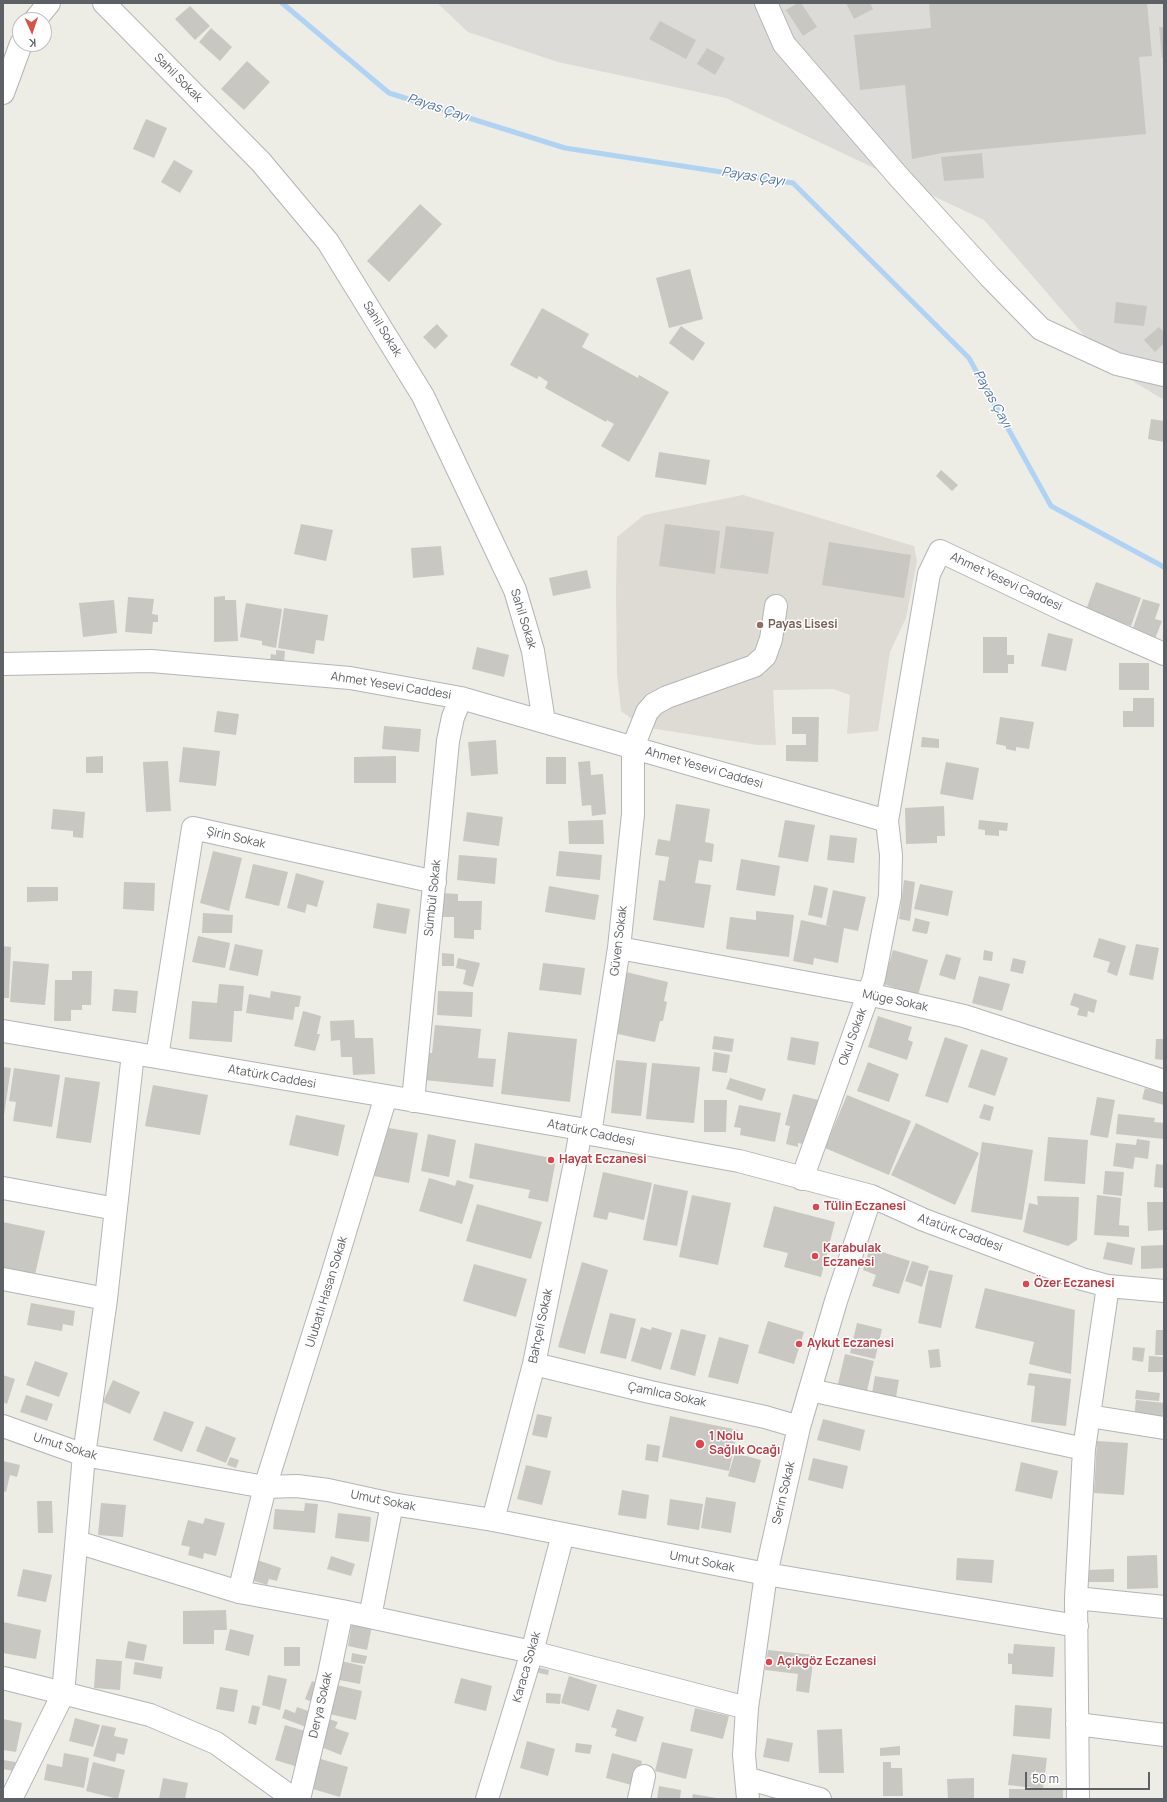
<!DOCTYPE html>
<html>
<head>
<meta charset="utf-8">
<style>
  body { margin:0 }
  #map { position:relative; width:1167px; height:1802px; overflow:hidden; background:#edece5; font-family:Manrope,sans-serif }
  canvas { display:block }
  .frame { position:absolute; inset:0; border:4px solid #5d6064; pointer-events:none }
  .north { position:absolute; left:12px; top:12px; width:40px; height:40px; box-sizing:border-box; background:#fff; border:1px solid #bebfc1; border-radius:50%; rotate:177deg; font-size:11px; font-weight:700; line-height:16px; text-align:center; color:#5d6064 }
  .north::after { content:''; display:block; margin:auto; width:14px; height:18px; background:#d45645; clip-path:polygon(50% 0,100% 100%,50% 72%,0 100%) }
  .scale { position:absolute; left:1025px; top:1772px; width:125px; height:18px; box-sizing:border-box; border:2px solid #5d6064; border-top:0; padding-left:5px; font-size:12px; line-height:14px; white-space:nowrap; color:#5d6064; -webkit-text-stroke:3px #fff; paint-order:stroke }
</style>
</head>
<body>
<div id="map">
<canvas width="1167" height="1802"></canvas>
<div class="frame"></div>
<div class="north">K</div>
<div class="scale">50 m</div>
</div>
<script>
const g = document.querySelector('canvas').getContext('2d');
g.lineJoin = 'round';
function fill(path, color) { g.fillStyle = color; g.fill(path, 'evenodd'); }
const toPath = rows => new Path2D(rows.map(r => 'M' + r).join(''));
function strokePath(path, color, width, dash) { g.strokeStyle = color; g.lineWidth = width; g.lineCap = dash ? 'butt' : 'round'; g.setLineDash(dash || []); g.stroke(path); }
function label(font, color, halo, rows, align = 'center') {
  g.font = font + ' Manrope,sans-serif'; g.lineWidth = 3; g.setLineDash([]); g.textBaseline = 'middle'; g.strokeStyle = halo; g.fillStyle = color; for (const [text, x, y, turn = 0] of rows) {
    g.save(); g.translate(x, y); g.rotate((+turn || 0) * Math.PI / 180); g.textAlign = isNaN(turn) ? turn : align; if (halo) g.strokeText(text, 0, 0); g.fillText(text, 0, 0); g.restore();
  }
}
fill(toPath([
  [437,3,1164,3,1164,400,1113,369,984,220,726,98,558,62,468,32]
]), '#dcdbd7');
fill(toPath([
  [743,495,914,546,917,561,906,618,890,652,878,731,847,734,850,695,833,689,773,690,776,745,758,745,643,727,621,711,617,674,616,591,617,537,644,515]
]), '#dddbd4');
strokePath(toPath([
  [282,3,389,93,565,148,793,183,969,358,1051,506,1164,567]
]), '#afd3f4', 5);
fill(toPath([
  [798,3,801,3,817,27,803,36,786,10],
  [846,3,870,3,873,9,854,19],
  [929,3,1147,3,1152,56,1139,57,1146,134,942,153,912,159,905,85,860,90,854,35,931,28],
  [190,6,210,26,195,40,175,19],
  [660,21,696,40,686,59,649,39],
  [1159,27,1164,27,1164,57,1162,57],
  [211,28,232,47,220,61,199,42],
  [707,48,725,58,715,75,697,64],
  [247,61,270,82,244,110,221,89],
  [146,119,167,128,154,158,133,149],
  [982,153,984,178,944,181,941,157],
  [174,160,193,171,180,193,161,182],
  [420,204,442,224,389,282,367,261],
  [690,269,703,319,669,328,656,278],
  [1116,302,1147,306,1144,326,1114,323],
  [542,308,589,334,582,347,638,378,639,375,669,392,629,462,601,446,614,424,607,420,606,422,545,388,548,382,539,376,537,379,510,365],
  [437,324,448,336,435,349,423,337],
  [681,326,705,343,693,361,669,343],
  [1159,327,1164,333,1164,343,1155,352,1144,340],
  [1151,419,1164,421,1164,442,1148,439],
  [659,452,710,460,706,485,655,477],
  [941,470,958,485,952,491,936,476],
  [301,524,333,530,326,561,294,554],
  [665,524,720,531,715,574,659,566],
  [726,526,774,532,768,574,720,568],
  [829,542,911,555,904,598,822,585],
  [441,546,444,575,413,578,411,548],
  [587,570,591,588,553,596,549,578],
  [1096,582,1141,598,1131,626,1086,610],
  [225,596,225,600,236,600,238,641,214,642,214,597],
  [128,597,154,599,152,614,158,615,158,622,153,622,152,634,125,632],
  [1143,599,1160,604,1155,619,1162,621,1155,639,1132,631],
  [114,600,117,633,83,637,79,603],
  [246,603,282,609,276,648,262,645,262,641,240,637],
  [284,608,328,615,324,641,316,640,314,654,278,648],
  [1048,633,1073,639,1066,671,1041,666],
  [983,637,1007,637,1007,655,1014,655,1014,664,1008,664,1008,673,983,673],
  [477,647,509,655,504,677,472,669],
  [276,650,285,651,284,661,270,660,271,654,276,655],
  [1119,663,1149,663,1149,690,1119,690],
  [1133,698,1154,698,1154,727,1123,727,1123,711,1133,711],
  [217,711,239,714,236,735,214,732],
  [792,717,819,717,818,762,786,761,786,745,806,745,806,734,792,734],
  [1000,717,1034,722,1029,749,1016,747,1016,751,1006,749,1006,746,996,744],
  [384,726,421,729,419,752,382,749],
  [922,737,939,739,939,748,921,747],
  [496,740,498,774,471,776,468,742],
  [183,747,220,751,216,786,179,782],
  [103,756,103,773,86,773,86,757],
  [396,756,396,783,354,783,354,757],
  [546,757,566,757,566,784,546,784],
  [168,761,171,811,146,812,143,762],
  [590,761,591,775,603,774,606,814,592,816,591,805,582,806,578,762],
  [946,762,979,768,973,800,940,794],
  [676,804,710,809,705,842,714,844,712,862,699,860,695,883,711,885,704,928,653,920,659,880,665,881,669,857,655,855,658,839,670,841],
  [944,806,945,836,937,836,937,843,906,844,905,808],
  [53,809,85,812,83,838,73,837,73,831,51,829],
  [467,812,503,817,499,846,463,841],
  [603,820,604,844,569,844,568,821],
  [785,820,815,825,808,862,778,857],
  [979,820,1008,823,1007,831,999,830,999,836,985,835,985,830,978,829],
  [830,835,857,838,854,863,827,860],
  [213,851,242,858,229,911,200,903],
  [559,851,602,855,600,880,556,876],
  [459,855,497,858,495,884,457,880],
  [741,859,780,866,775,896,736,890],
  [253,864,288,872,279,906,245,898],
  [296,873,324,881,317,907,307,904,305,913,287,908],
  [904,880,915,882,910,921,899,919],
  [124,882,155,883,154,911,123,909],
  [920,884,953,891,948,916,914,909],
  [814,885,828,888,822,918,808,915],
  [549,886,599,895,595,920,545,912],
  [27,887,58,887,58,901,27,902],
  [833,890,866,897,858,931,844,928,838,963,814,958,813,965,793,961,801,920,833,927,826,925],
  [443,893,458,894,458,901,482,901,481,930,474,930,474,939,454,938,454,917,442,917],
  [377,903,410,909,406,934,373,928],
  [756,911,794,915,789,957,726,949,730,917,756,920],
  [203,913,233,915,232,933,202,933],
  [915,918,930,922,927,934,912,931],
  [198,936,230,943,225,968,192,962],
  [1099,938,1126,946,1117,976,1107,972,1110,962,1093,957],
  [235,944,263,950,258,976,229,970],
  [1136,944,1159,948,1153,980,1129,975],
  [3,946,11,947,9,998,3,998],
  [893,950,928,960,918,995,883,984],
  [984,950,993,952,992,961,983,960],
  [442,953,454,954,454,966,442,966],
  [946,954,961,958,955,980,939,975],
  [458,958,480,963,473,987,463,984,466,970,456,968],
  [1013,958,1026,961,1023,974,1010,971],
  [13,961,49,964,45,1005,10,1002],
  [543,963,585,968,581,995,539,990],
  [72,971,92,971,91,1005,82,1005,82,1010,71,1010,71,1021,54,1021,55,980,72,980],
  [626,972,668,982,664,1001,667,1002,663,1021,660,1021,655,1042,613,1033],
  [979,976,1010,984,1002,1011,972,1003],
  [219,984,244,986,242,1011,234,1011,232,1042,189,1039,192,1001,217,1003],
  [114,989,138,991,136,1013,112,1011],
  [271,991,301,996,299,1007,295,1007,293,1020,246,1013,249,994,270,998],
  [438,991,473,992,472,1017,437,1015],
  [1074,993,1097,1000,1094,1013,1088,1011,1087,1017,1077,1015,1079,1008,1070,1005],
  [303,1011,321,1016,317,1034,320,1034,315,1051,294,1046],
  [878,1016,912,1027,908,1040,913,1042,907,1060,868,1047],
  [354,1020,355,1038,373,1038,375,1074,353,1075,352,1057,341,1057,340,1040,331,1041,330,1021],
  [435,1025,481,1029,478,1058,496,1059,493,1087,424,1080,427,1053,432,1053],
  [508,1032,577,1039,570,1102,501,1094],
  [714,1036,734,1039,732,1052,712,1049],
  [791,1037,819,1042,815,1065,787,1060],
  [945,1037,968,1045,948,1103,925,1096],
  [1156,1039,1164,1039,1164,1060,1155,1059],
  [981,1049,1008,1058,995,1096,968,1087],
  [714,1052,730,1055,727,1073,712,1071],
  [616,1060,647,1063,641,1116,611,1113],
  [868,1062,899,1074,889,1102,857,1091],
  [652,1063,700,1067,694,1123,646,1119],
  [3,1067,11,1068,4,1115,3,1115],
  [14,1068,60,1075,52,1127,13,1121,16,1102,9,1101],
  [65,1077,100,1082,91,1143,56,1138],
  [730,1078,766,1089,762,1101,726,1089],
  [153,1085,208,1095,200,1135,145,1126],
  [1145,1088,1164,1093,1164,1105,1142,1099],
  [793,1094,823,1101,812,1146,798,1143,798,1147,786,1144,790,1126,785,1125],
  [847,1095,911,1121,889,1175,825,1148],
  [1097,1097,1115,1100,1108,1138,1090,1135],
  [704,1100,727,1100,726,1132,704,1132],
  [984,1104,994,1107,990,1121,979,1118],
  [739,1105,781,1113,775,1142,740,1135,741,1128,734,1127],
  [1118,1114,1155,1118,1154,1122,1164,1123,1164,1139,1116,1134],
  [296,1115,345,1125,338,1156,289,1145],
  [916,1123,979,1153,955,1205,891,1175],
  [383,1127,418,1133,409,1183,374,1176],
  [428,1134,456,1140,449,1177,421,1171],
  [1048,1137,1088,1140,1085,1184,1044,1181],
  [1137,1139,1150,1141,1148,1159,1135,1157,1133,1169,1113,1166,1116,1143,1136,1145],
  [982,1142,1033,1150,1022,1220,971,1212],
  [475,1143,556,1159,548,1202,528,1198,530,1190,469,1178],
  [1156,1164,1164,1165,1164,1188,1154,1187],
  [1105,1171,1124,1172,1122,1196,1103,1194],
  [603,1172,652,1183,644,1220,609,1212,607,1220,593,1217],
  [429,1178,455,1186,457,1180,474,1185,462,1224,419,1211],
  [654,1184,688,1191,677,1246,643,1240],
  [692,1195,731,1203,718,1265,679,1257],
  [1097,1195,1121,1198,1119,1225,1129,1226,1129,1237,1094,1235],
  [1037,1196,1079,1197,1077,1240,1068,1246,1023,1232,1029,1203,1038,1205],
  [1147,1202,1164,1202,1164,1230,1148,1231],
  [477,1204,542,1222,531,1259,466,1241],
  [774,1206,835,1222,821,1277,784,1267,788,1253,763,1247],
  [3,1222,45,1231,34,1279,3,1272],
  [1107,1242,1135,1248,1132,1265,1103,1259],
  [1164,1245,1164,1268,1141,1269,1141,1246],
  [870,1248,910,1261,899,1294,872,1286,876,1275,863,1270],
  [912,1261,929,1266,922,1287,905,1281],
  [582,1262,608,1270,585,1354,558,1347],
  [474,1264,527,1279,516,1317,463,1301],
  [929,1270,953,1275,941,1328,918,1323],
  [985,1288,1075,1310,1071,1374,1029,1364,1034,1342,975,1328],
  [31,1303,75,1311,73,1326,63,1324,62,1331,27,1325],
  [610,1313,636,1319,626,1359,600,1353],
  [768,1321,804,1332,794,1364,758,1353],
  [857,1323,882,1329,875,1359,850,1353],
  [641,1327,651,1330,652,1327,672,1333,661,1370,631,1361],
  [681,1329,706,1335,695,1376,670,1369],
  [1156,1330,1164,1330,1164,1355,1155,1355],
  [719,1337,749,1345,738,1384,708,1377],
  [1133,1347,1145,1348,1143,1362,1132,1360],
  [939,1349,941,1367,930,1368,928,1350],
  [845,1354,874,1361,865,1399,836,1392],
  [1149,1356,1164,1357,1164,1372,1148,1372],
  [35,1361,68,1373,59,1397,26,1385],
  [1029,1373,1071,1379,1066,1426,1031,1422,1035,1386,1027,1385],
  [3,1375,15,1379,7,1404,3,1402],
  [875,1376,899,1380,895,1403,871,1399],
  [113,1380,140,1392,130,1414,103,1402],
  [1136,1390,1160,1393,1159,1401,1135,1399],
  [26,1395,53,1404,47,1421,20,1412],
  [1136,1400,1164,1403,1162,1419,1134,1417],
  [164,1411,194,1422,182,1452,153,1440],
  [537,1414,552,1417,547,1438,532,1435],
  [670,1416,738,1430,729,1471,662,1457],
  [823,1419,865,1430,860,1451,817,1440],
  [206,1426,236,1438,226,1463,196,1451],
  [1097,1441,1128,1443,1124,1495,1094,1493],
  [647,1444,660,1446,658,1462,645,1460],
  [735,1453,761,1460,755,1483,728,1476],
  [230,1457,239,1460,236,1468,227,1465],
  [813,1458,848,1466,843,1489,808,1480],
  [3,1461,20,1465,17,1477,10,1475,6,1492,3,1491],
  [1021,1462,1058,1471,1052,1499,1015,1491],
  [526,1465,551,1471,542,1505,517,1499],
  [622,1490,649,1495,646,1519,618,1515],
  [706,1497,736,1502,731,1533,701,1528],
  [670,1499,703,1504,699,1530,667,1525],
  [37,1501,52,1501,53,1533,38,1533],
  [101,1503,126,1505,123,1537,98,1535],
  [305,1503,318,1504,315,1533,273,1529,275,1509,304,1511],
  [338,1513,371,1517,369,1542,335,1538],
  [205,1518,225,1523,216,1556,204,1553,203,1559,188,1555,190,1547,181,1545,188,1520,203,1524],
  [1157,1555,1158,1588,1127,1589,1127,1556],
  [331,1556,355,1564,351,1576,327,1569],
  [957,1558,994,1560,992,1583,956,1580],
  [254,1559,281,1568,277,1581,269,1579,267,1585,248,1579],
  [23,1569,52,1575,46,1602,17,1596],
  [1114,1569,1114,1582,1085,1582,1085,1570],
  [226,1610,227,1630,214,1630,214,1644,183,1644,183,1611],
  [3,1622,41,1630,36,1659,3,1653],
  [352,1622,372,1626,367,1650,348,1646],
  [230,1629,254,1635,249,1656,225,1650],
  [128,1641,147,1645,144,1661,125,1658],
  [1014,1644,1055,1647,1053,1677,1012,1674,1012,1664,1008,1664,1008,1653,1013,1654],
  [284,1647,300,1647,300,1666,284,1666],
  [768,1650,814,1655,809,1693,796,1691,798,1674,765,1670],
  [352,1653,367,1656,365,1664,351,1662],
  [96,1659,122,1661,120,1690,94,1688],
  [337,1660,363,1666,360,1684,334,1679],
  [135,1662,163,1667,161,1679,133,1674],
  [536,1667,549,1670,548,1675,535,1672],
  [268,1675,287,1679,280,1710,262,1705],
  [569,1676,597,1685,589,1711,561,1703],
  [461,1678,492,1686,486,1711,454,1703],
  [312,1681,324,1686,317,1704,305,1699],
  [332,1684,362,1691,356,1720,325,1713],
  [220,1687,238,1690,234,1712,216,1709],
  [546,1693,561,1694,560,1704,546,1703],
  [252,1705,260,1707,256,1725,248,1723],
  [1015,1705,1052,1708,1050,1739,1013,1736],
  [297,1707,311,1712,306,1727,282,1718,285,1709,295,1713],
  [695,1708,729,1716,723,1739,690,1731],
  [617,1709,644,1717,636,1742,615,1736,617,1729,611,1727],
  [75,1718,100,1725,93,1747,69,1741],
  [326,1718,338,1722,335,1728,349,1733,341,1755,316,1745],
  [3,1719,22,1723,16,1752,3,1750],
  [102,1725,116,1728,114,1736,128,1739,124,1755,117,1753,115,1762,93,1756],
  [285,1725,308,1732,298,1767,275,1760],
  [842,1729,844,1773,819,1773,817,1730],
  [767,1738,793,1743,789,1762,763,1757],
  [527,1741,555,1749,548,1776,520,1768],
  [662,1742,693,1749,686,1779,655,1771],
  [576,1743,592,1745,590,1754,575,1752],
  [900,1746,900,1755,880,1756,880,1748],
  [64,1753,89,1758,84,1788,44,1780,47,1764,62,1767],
  [612,1753,642,1761,635,1786,606,1778],
  [1012,1754,1047,1758,1043,1789,1008,1785],
  [314,1757,348,1767,340,1797,306,1787],
  [3,1760,16,1762,14,1771,3,1769],
  [93,1762,125,1770,118,1799,86,1791],
  [883,1762,891,1762,891,1768,902,1768,903,1796,883,1796],
  [163,1778,188,1783,185,1799,159,1799],
  [974,1778,974,1799,948,1799,947,1779],
  [659,1786,681,1790,680,1799,657,1799],
  [1009,1789,1063,1789,1063,1799,1009,1799],
  [693,1794,717,1798,717,1799,692,1799]
]), '#c9c7c2');
const minor = toPath([
  [104,3,261,162,328,242,423,396,515,590,533,651,544,722],
  [766,3,784,44,898,176,990,277,1041,329,1117,364,1164,375],
  [35,20,49,3],
  [3,93,21,44],
  [3,664,151,661,350,678,461,698,887,821,929,574,940,551,1066,611,1164,654],
  [619,948,868,994,964,1016,1164,1081],
  [3,1031,581,1129,590,1134,739,1161,871,1196,924,1220,1082,1279,1108,1286,1164,1291],
  [157,1057,193,828,435,882],
  [413,1101,448,741,453,717,461,698],
  [590,1134,619,948,633,814,633,747,647,712,654,704,667,697,754,666,765,656,771,639,776,606],
  [802,1179,874,978,890,896,891,855,887,821],
  [3,1188,116,1209],
  [3,1279,106,1299],
  [534,1364,650,1392,765,1417,799,1427],
  [810,1390,1084,1449],
  [1089,1416,1164,1428],
  [3,1426,84,1455,265,1487,297,1486,328,1490,392,1504,493,1520,766,1574,1077,1626],
  [493,1520,534,1364,576,1158,581,1129],
  [77,1542,239,1592,342,1611,532,1652,747,1708],
  [239,1592,265,1487,332,1275,386,1096],
  [1076,1598,1164,1607],
  [370,1617,392,1504],
  [3,1678,150,1715,216,1743,294,1799],
  [1077,1724,1164,1735],
  [746,1778,820,1799],
  [11,1799,63,1694,84,1455,106,1299,133,1053],
  [299,1799,329,1674,342,1611],
  [487,1799,532,1652,563,1534],
  [639,1799,644,1776],
  [748,1799,744,1755,747,1708,766,1574,799,1427,836,1301,871,1196],
  [1078,1799,1076,1598,1084,1449,1108,1286]
]);
strokePath(minor, '#b2b5b8', 24);
strokePath(minor, '#fff', 22);
for (const [x, y, r, color] of [
  [760,625,4,"#8d6e63"],
  [551,1160,4,"#e0444e"],
  [816,1207,4,"#e0444e"],
  [815,1256,4,"#e0444e"],
  [1026,1284,4,"#e0444e"],
  [799,1344,4,"#e0444e"],
  [700,1444,5,"#e0444e"],
  [769,1662,4,"#e0444e"]
]) { const dot = new Path2D(); dot.arc(x, y, r, 0, 2 * Math.PI); g.fillStyle = color; g.fill(dot); strokePath(dot, '#fff', 1.5); }
label('12px', '#5d6064', '#fff', [
  ["Sahil Sokak",178,78,45],
  ["Sahil Sokak",382,329,58],
  ["Ahmet Yesevi Caddesi",1006,582,25],
  ["Sahil Sokak",523,619,73],
  ["Ahmet Yesevi Caddesi",391,686,9],
  ["Ahmet Yesevi Caddesi",704,768,16],
  ["Şirin Sokak",236,838,13],
  ["Sümbül Sokak",433,898,-84],
  ["Güven Sokak",619,941,-83],
  ["Müge Sokak",895,1001,12],
  ["Okul Sokak",853,1037,-70],
  ["Atatürk Caddesi",272,1077,10],
  ["Atatürk Caddesi",591,1133,12],
  ["Atatürk Caddesi",960,1233,20],
  ["Ulubatlı Hasan Sokak",327,1292,-73],
  ["Bahçeli Sokak",541,1326,-78],
  ["Çamlıca Sokak",667,1395,12],
  ["Umut Sokak",65,1447,17],
  ["Serin Sokak",784,1493,-77],
  ["Umut Sokak",383,1501,11],
  ["Umut Sokak",702,1562,11],
  ["Karaca Sokak",527,1667,-74],
  ["Derya Sokak",321,1705,-77]
]);
label('bold 12px', '#785e54', '#fff', [
  ["Payas Lisesi",768,625]
], 'left');
label('bold 12px', '#be3a42', '#fff', [
  ["Hayat Eczanesi",559,1160],
  ["Tülin Eczanesi",824,1207],
  ["Karabulak",823,1249],
  ["Eczanesi",823,1263],
  ["Özer Eczanesi",1034,1284],
  ["Aykut Eczanesi",807,1344],
  ["1 Nolu",709,1437],
  ["Sağlık Ocağı",709,1451],
  ["Açıkgöz Eczanesi",777,1662]
], 'left');
label('italic 13px', '#4d74a5', '#fff', [
  ["Payas Çayı",438,108,18],
  ["Payas Çayı",753,177,9],
  ["Payas Çayı",992,399,61]
]);
</script>
</body>
</html>
